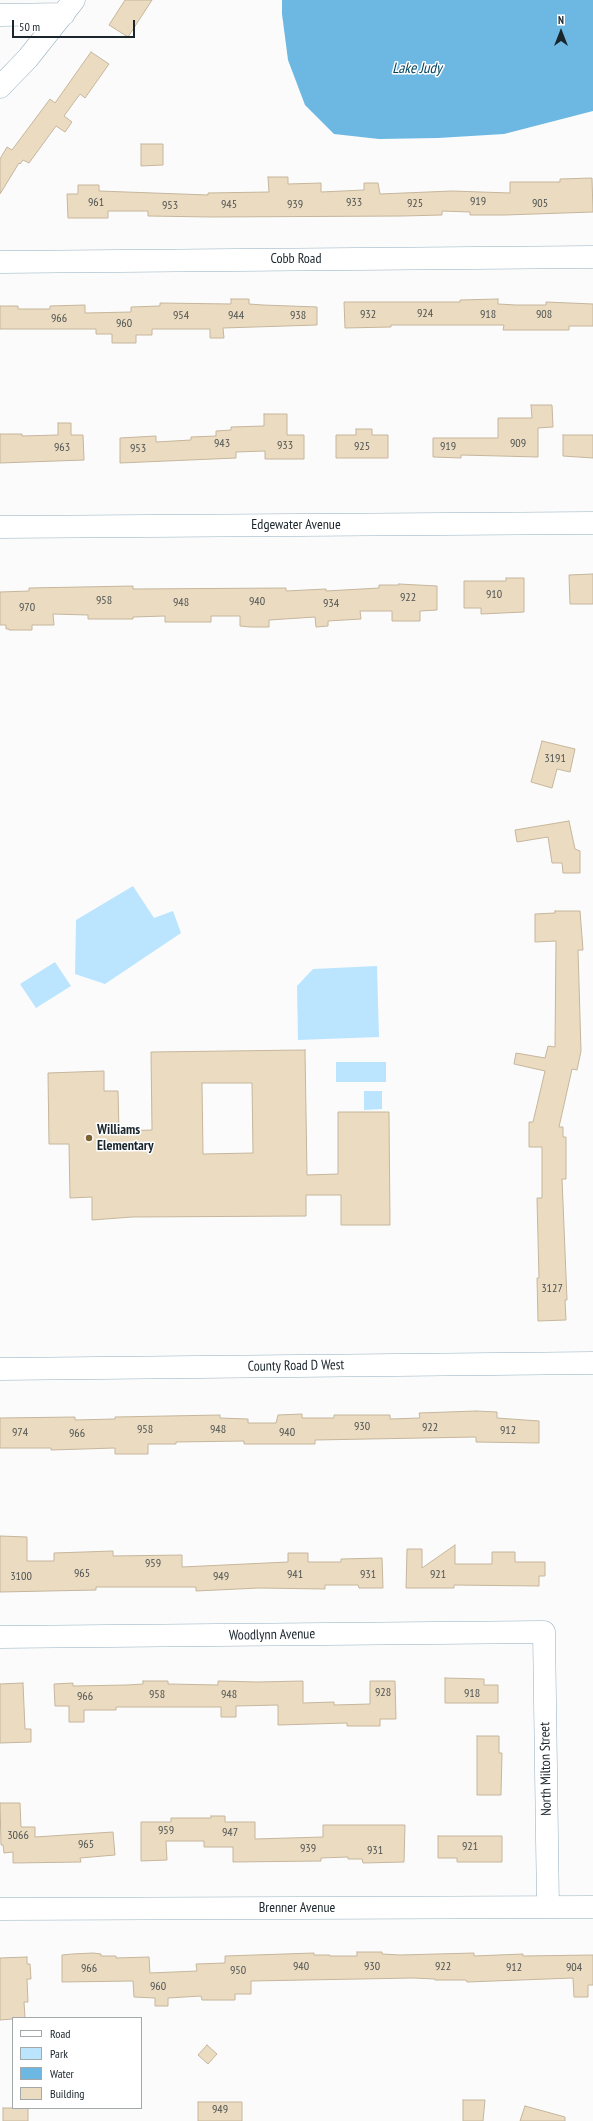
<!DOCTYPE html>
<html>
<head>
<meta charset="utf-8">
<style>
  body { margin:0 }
  #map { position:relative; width:593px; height:2121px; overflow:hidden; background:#fbfbfb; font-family:"PT Sans Narrow",sans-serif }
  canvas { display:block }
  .legend { position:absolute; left:12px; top:2017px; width:130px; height:92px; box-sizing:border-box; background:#fff; border:1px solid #a3a8ab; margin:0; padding:5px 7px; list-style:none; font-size:12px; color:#1a252c }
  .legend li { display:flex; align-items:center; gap:8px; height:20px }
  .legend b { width:20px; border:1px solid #a3a8ab }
  .north { position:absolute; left:541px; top:12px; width:40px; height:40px; -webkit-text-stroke:3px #fff; paint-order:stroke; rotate:0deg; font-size:11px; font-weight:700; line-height:16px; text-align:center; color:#1a252c }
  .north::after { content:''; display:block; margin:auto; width:14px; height:18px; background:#1a252c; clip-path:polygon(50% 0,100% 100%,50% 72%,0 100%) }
  .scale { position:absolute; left:12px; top:20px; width:123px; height:18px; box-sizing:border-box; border:2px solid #1a252c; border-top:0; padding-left:5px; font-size:12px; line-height:14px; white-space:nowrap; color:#1a252c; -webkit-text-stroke:3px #fff; paint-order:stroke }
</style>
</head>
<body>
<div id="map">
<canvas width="593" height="2121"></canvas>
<ul class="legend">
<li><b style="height:5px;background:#fff"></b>Road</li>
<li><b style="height:11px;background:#bbe5fe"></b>Park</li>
<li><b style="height:11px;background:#6db8e2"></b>Water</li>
<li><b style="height:11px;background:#ebdbc1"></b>Building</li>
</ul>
<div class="north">N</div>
<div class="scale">50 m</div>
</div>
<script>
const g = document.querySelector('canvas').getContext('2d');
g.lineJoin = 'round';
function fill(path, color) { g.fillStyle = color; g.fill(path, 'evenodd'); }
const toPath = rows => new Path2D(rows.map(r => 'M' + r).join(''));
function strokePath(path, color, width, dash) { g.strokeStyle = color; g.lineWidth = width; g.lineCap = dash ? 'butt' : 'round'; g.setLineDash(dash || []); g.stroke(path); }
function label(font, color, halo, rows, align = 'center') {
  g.font = font + ' "PT Sans Narrow",sans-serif'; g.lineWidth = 3; g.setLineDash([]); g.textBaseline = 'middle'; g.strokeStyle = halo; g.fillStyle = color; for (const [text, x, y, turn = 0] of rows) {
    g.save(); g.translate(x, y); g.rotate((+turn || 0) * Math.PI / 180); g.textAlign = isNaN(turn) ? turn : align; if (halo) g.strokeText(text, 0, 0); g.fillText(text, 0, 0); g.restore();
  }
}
fill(toPath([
  [133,886,154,918,173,911,181,933,105,984,75,974,76,920],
  [55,962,71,986,36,1008,20,984],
  [377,966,379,1037,298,1040,297,986,313,969],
  [336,1062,386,1062,386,1082,336,1082],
  [364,1091,382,1091,382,1109,364,1110]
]), '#bbe5fe');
fill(toPath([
  [282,0,593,0,593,111,504,134,438,138,379,139,334,134,305,105,288,60,282,14]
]), '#6db8e2');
const building = toPath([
  [125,0,152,0,128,37,109,25,125,0],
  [91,52,109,64,85,98,80,94,64,116,72,122,65,132,56,126,29,163,23,160,20,164,19,163,0,194,0,159,7,147,12,150,50,99,55,103,91,52],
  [141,144,163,144,163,165,141,166,141,144],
  [268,177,288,177,288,184,321,183,321,192,364,190,364,183,378,183,380,194,452,191,510,193,510,182,560,182,560,179,592,178,593,212,505,215,470,215,470,212,442,211,442,215,403,216,211,217,148,216,148,211,108,211,108,218,68,218,67,194,78,194,78,185,99,185,99,191,208,195,208,193,269,192,268,177],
  [231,299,249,299,249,304,263,305,317,307,317,325,223,328,224,338,210,338,210,329,152,329,152,335,136,335,136,343,112,343,112,334,96,334,96,329,0,329,0,306,18,306,18,309,50,309,50,306,85,305,85,313,131,312,131,307,160,306,160,303,231,304,231,299],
  [498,299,498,304,516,305,546,305,546,302,593,304,593,326,569,326,569,330,503,330,504,325,391,325,391,327,345,328,344,302,460,302,460,300,498,299],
  [531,405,552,405,553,427,538,428,538,457,461,455,461,458,433,457,433,438,498,438,498,418,532,418,531,405],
  [264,414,287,414,287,435,304,435,304,459,265,459,265,451,236,452,236,458,120,463,120,438,156,436,156,442,191,440,191,437,216,436,216,431,231,430,231,427,264,426,264,414],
  [58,423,71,423,71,435,83,435,84,460,0,463,0,434,22,434,22,436,58,435,58,423],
  [356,429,372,429,372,435,388,435,388,458,336,458,336,435,356,435,356,429],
  [563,435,593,435,593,458,563,456,563,435],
  [593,574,593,604,570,604,569,575,593,574],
  [506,578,524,578,524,612,481,614,481,608,464,608,464,581,506,581,506,578],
  [399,584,437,586,437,610,420,611,420,621,392,621,392,611,360,611,361,619,328,621,328,626,316,627,315,617,269,620,269,627,250,627,240,626,240,616,211,616,211,622,165,622,165,616,133,617,133,619,88,619,88,615,53,614,54,625,32,625,32,630,9,630,9,629,6,629,6,625,0,625,0,592,29,591,29,588,133,586,133,589,286,588,286,591,326,589,326,591,379,588,379,585,399,585,399,584],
  [542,741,575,749,570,772,557,769,552,788,531,782,542,741],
  [569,821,575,849,580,851,580,873,563,873,562,863,552,863,548,837,517,842,515,830,569,821],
  [555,911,580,911,583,950,578,950,581,1051,577,1070,572,1069,559,1127,563,1127,563,1137,566,1137,566,1179,562,1179,567,1300,565,1300,566,1320,538,1321,537,1278,539,1278,537,1198,542,1198,542,1147,529,1147,529,1122,533,1122,545,1071,514,1064,516,1053,545,1058,548,1046,555,1047,556,941,535,942,535,914,555,913,555,911],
  [305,1050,307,1175,338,1174,338,1112,389,1112,390,1225,341,1225,341,1195,306,1195,306,1216,132,1217,92,1220,92,1197,70,1198,69,1144,49,1144,48,1073,104,1071,104,1091,118,1091,119,1131,152,1130,151,1052,305,1050],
  [202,1083,252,1083,253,1153,203,1154,202,1083],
  [476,1411,497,1412,497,1418,539,1421,539,1443,476,1442,476,1437,315,1440,315,1444,244,1444,244,1441,176,1442,176,1444,148,1444,148,1454,115,1454,115,1448,51,1450,51,1448,0,1448,0,1418,75,1417,75,1420,115,1419,115,1417,220,1415,220,1418,248,1419,248,1423,276,1423,278,1415,302,1414,302,1418,334,1418,334,1415,390,1415,390,1419,420,1418,419,1413,476,1411],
  [0,1536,27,1537,27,1561,54,1561,54,1553,113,1551,113,1556,182,1555,182,1567,288,1562,288,1553,308,1553,308,1562,341,1562,341,1559,382,1558,383,1588,359,1588,358,1585,325,1585,325,1589,259,1588,196,1591,196,1587,96,1587,96,1590,0,1592,0,1536],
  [455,1545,455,1564,492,1564,492,1552,515,1552,515,1562,545,1562,545,1576,539,1576,539,1586,454,1585,454,1588,406,1588,407,1549,422,1549,422,1568,455,1545],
  [445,1678,484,1679,484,1685,498,1685,498,1703,445,1703,445,1678],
  [143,1681,168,1681,168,1684,218,1685,218,1681,257,1682,303,1681,303,1703,334,1702,334,1705,370,1704,370,1681,395,1681,396,1719,380,1719,380,1726,347,1726,347,1723,278,1725,278,1705,236,1706,236,1717,221,1717,221,1707,116,1707,116,1710,84,1710,84,1722,69,1722,69,1706,55,1706,54,1684,73,1683,73,1686,127,1685,143,1684,143,1681],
  [23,1683,25,1729,31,1729,31,1742,0,1743,0,1684,23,1683],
  [477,1736,499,1736,499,1753,502,1753,501,1795,477,1795,477,1736],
  [0,1803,20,1803,21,1827,35,1827,35,1837,113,1832,115,1855,80,1858,81,1862,13,1863,13,1852,4,1853,3,1845,1,1845,0,1803],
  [211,1816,225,1816,225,1822,255,1822,255,1839,323,1837,323,1825,405,1825,404,1862,363,1863,362,1859,348,1859,348,1857,321,1858,321,1861,233,1862,233,1847,204,1847,204,1841,166,1841,167,1860,141,1861,141,1822,171,1822,171,1818,211,1818,211,1816],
  [438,1836,502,1836,502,1862,457,1862,457,1858,438,1858,438,1836],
  [357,1952,382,1952,382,1954,400,1955,474,1953,474,1956,523,1954,523,1956,593,1955,593,1985,588,1985,588,1997,574,1997,573,1978,467,1982,466,1980,435,1980,435,1979,413,1978,251,1981,251,1994,235,1994,235,2000,202,2000,201,1996,168,1998,168,2006,155,2006,155,1998,134,1997,133,1981,62,1982,62,1955,72,1954,93,1953,101,1954,101,1956,116,1956,116,1958,149,1957,150,1973,197,1971,196,1964,225,1963,225,1956,314,1953,314,1955,330,1955,330,1956,357,1956,357,1952],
  [27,1957,27,1964,30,1964,31,1979,27,1979,28,2002,24,2002,25,2018,0,2020,0,1958,27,1957],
  [207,2045,217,2054,208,2064,198,2055,207,2045],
  [463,2100,485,2100,483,2121,463,2121,463,2100],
  [198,2102,242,2102,242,2121,198,2121,198,2102],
  [525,2106,565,2117,565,2121,520,2121,525,2106],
  [3,2108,28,2108,28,2121,3,2121,3,2108]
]);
fill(building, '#ebdbc1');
strokePath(building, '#c5b69c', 1);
const minor = toPath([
  [0,15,64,14],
  [0,87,28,58,74,0],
  [0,262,593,257],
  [0,527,593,523],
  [0,1369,593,1363],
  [0,1637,544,1632,548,1907],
  [0,1909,593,1907]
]);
strokePath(minor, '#94afc0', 23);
strokePath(minor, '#fff', 22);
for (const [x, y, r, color] of [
  [89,1138,4,"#7c6133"]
]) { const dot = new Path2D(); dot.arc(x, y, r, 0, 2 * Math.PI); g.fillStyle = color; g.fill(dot); strokePath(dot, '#fff', 1.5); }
label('12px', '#4e5251', null, [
  ["919",478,202],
  ["961",96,203],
  ["933",354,203],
  ["925",415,204],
  ["905",540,204],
  ["945",229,205],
  ["939",295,205],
  ["953",170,206],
  ["924",425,314],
  ["932",368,315],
  ["918",488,315],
  ["908",544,315],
  ["954",181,316],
  ["944",236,316],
  ["938",298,316],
  ["966",59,319],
  ["960",124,324],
  ["943",222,444],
  ["909",518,444],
  ["933",285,446],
  ["925",362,447],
  ["919",448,447],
  ["963",62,448],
  ["953",138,449],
  ["910",494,595],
  ["922",408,598],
  ["958",104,601],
  ["940",257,602],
  ["948",181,603],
  ["934",331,604],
  ["970",27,608],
  ["3191",555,759],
  ["3127",552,1289],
  ["930",362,1427],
  ["922",430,1428],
  ["958",145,1430],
  ["948",218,1430],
  ["912",508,1431],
  ["974",20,1433],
  ["940",287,1433],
  ["966",77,1434],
  ["959",153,1564],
  ["965",82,1574],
  ["941",295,1575],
  ["931",368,1575],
  ["921",438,1575],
  ["3100",21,1577],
  ["949",221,1577],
  ["928",383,1693],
  ["918",472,1694],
  ["958",157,1695],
  ["948",229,1695],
  ["966",85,1697],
  ["959",166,1831],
  ["947",230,1833],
  ["3066",18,1836],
  ["965",86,1845],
  ["921",470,1847],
  ["939",308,1849],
  ["931",375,1851],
  ["940",301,1967],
  ["930",372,1967],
  ["922",443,1967],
  ["912",514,1968],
  ["904",574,1968],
  ["966",89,1969],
  ["950",238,1971],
  ["960",158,1987],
  ["949",220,2110]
]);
label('14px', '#1a252c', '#fff', [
  ["Cobb Road",296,259],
  ["Edgewater Avenue",296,525],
  ["County Road D West",296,1366,-1],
  ["Woodlynn Avenue",272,1635,-1],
  ["North Milton Street",546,1769,-91],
  ["Brenner Avenue",297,1908]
]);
label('bold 14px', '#1a252c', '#fff', [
  ["Williams",97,1130],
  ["Elementary",97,1146]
], 'left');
label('italic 15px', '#024460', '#fff', [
  ["Lake Judy",417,69]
]);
</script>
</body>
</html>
